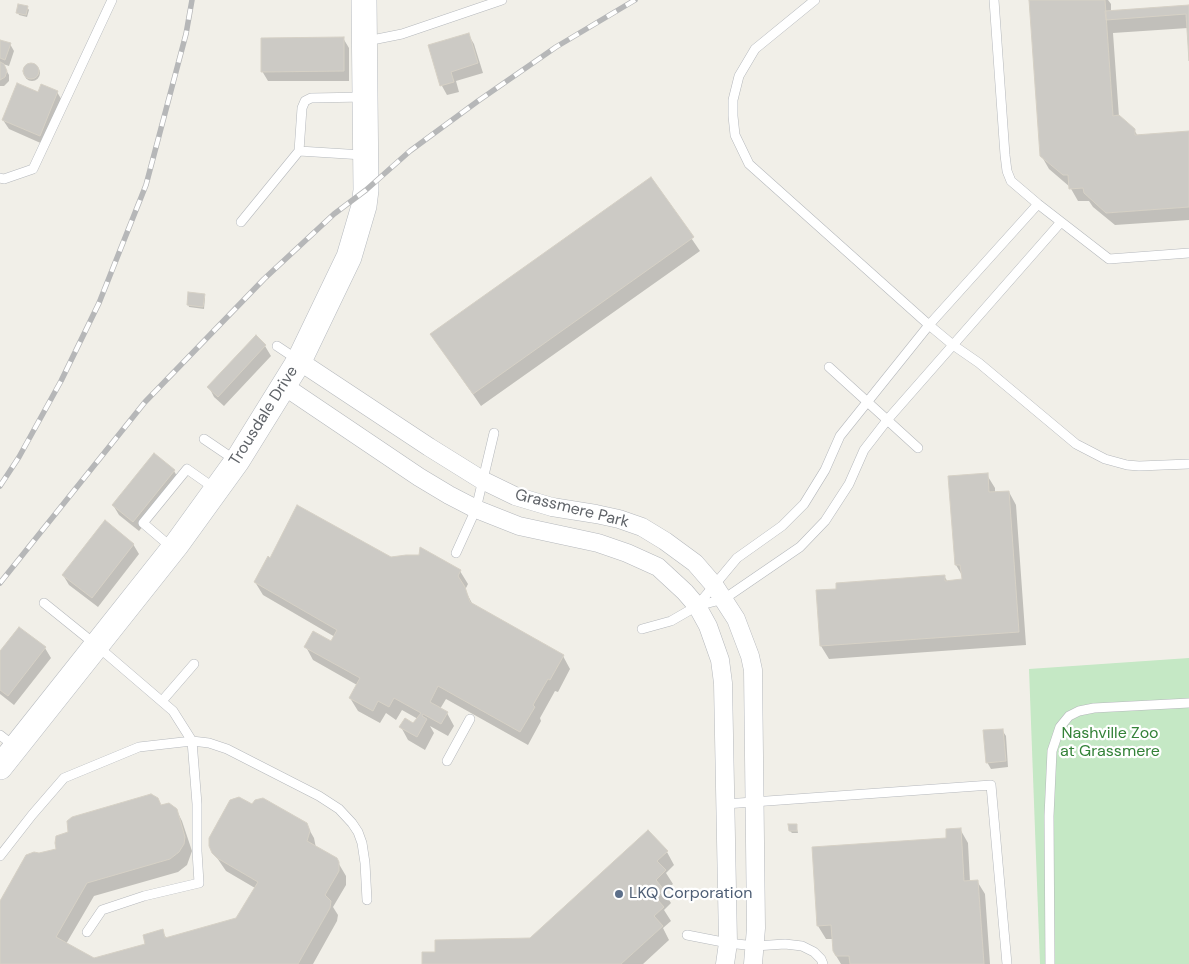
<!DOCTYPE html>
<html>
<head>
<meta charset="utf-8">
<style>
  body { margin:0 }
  canvas { display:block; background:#f1efe8 }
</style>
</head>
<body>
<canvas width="1189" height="964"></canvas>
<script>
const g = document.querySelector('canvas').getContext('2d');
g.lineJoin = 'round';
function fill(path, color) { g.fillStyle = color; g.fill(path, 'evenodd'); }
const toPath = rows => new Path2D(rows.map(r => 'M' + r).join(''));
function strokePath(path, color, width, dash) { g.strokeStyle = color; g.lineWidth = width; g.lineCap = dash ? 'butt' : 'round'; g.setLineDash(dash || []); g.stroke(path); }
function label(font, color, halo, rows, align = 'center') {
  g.font = font + ' "DM Sans",sans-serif'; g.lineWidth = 4.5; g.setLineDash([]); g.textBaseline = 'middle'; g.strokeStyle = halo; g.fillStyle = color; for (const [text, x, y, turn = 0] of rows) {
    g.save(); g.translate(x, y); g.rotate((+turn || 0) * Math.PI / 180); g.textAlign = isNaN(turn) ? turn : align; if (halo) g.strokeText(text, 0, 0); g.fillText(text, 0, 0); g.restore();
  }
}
fill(toPath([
  [1189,658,1189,964,1040,964,1029,669]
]), '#c5e8c5');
fill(toPath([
  [1030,0,1108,0,1111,4,1111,11,1189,6,1189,44,1188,28,1113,33,1119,117,1134,130,1138,136,1189,132,1189,220,1115,225,1093,207,1089,201,1078,201,1070,187,1049,169,1041,155],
  [27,7,29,10,27,17,19,15,18,13],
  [468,34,474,44,483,73,456,81,459,92,447,95,442,86,429,46],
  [343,38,349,48,349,81,268,81,262,71],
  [0,41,10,44,14,51,9,66,0,63],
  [0,64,5,68,9,75,9,81,4,86,0,86],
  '24 73a8 8 0 1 1 16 0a8 8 0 1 1-16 0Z',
  [57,92,63,102,45,145,9,129,3,120,38,93],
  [651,179,700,251,481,406,431,334],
  [204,295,205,298,204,309,189,307,188,304],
  [256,337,265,346,271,356,224,406,214,397,209,387],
  [174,471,180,481,139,531,119,515,113,505],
  [987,475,995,488,995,493,1009,492,1016,505,1026,645,829,659,821,646,838,590,944,576,948,582,963,581,963,577,956,565],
  [133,544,139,554,98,607,69,585,63,575],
  [390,559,460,571,468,584,465,590,473,605,563,656,570,669,558,692,555,691,540,718,541,721,528,745,446,699,440,709,447,713,454,726,448,736,430,726,434,733,425,750,408,740,401,727,414,725,418,719,402,710,396,720,386,713,380,723,358,711,350,698,357,685,313,660,306,647,332,643,335,637,263,595,255,582],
  [19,628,45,648,51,658,14,705,0,694,0,653],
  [1002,730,1006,736,1008,767,991,769,987,762],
  [235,798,306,824,314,838,316,848,336,859,346,876,346,885,333,907,338,915,337,921,313,964,0,964,0,903,39,855,58,850,162,806,175,807,182,821,192,851,187,865,178,872,94,896,66,944,94,960,147,945,162,931,167,939,237,920,255,888,226,871,213,852,231,800],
  [796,825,798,833,792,833,790,831],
  [960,829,968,843,970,882,977,881,985,894,990,964,841,964,835,954,833,939,826,939,818,926,813,848,947,839],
  [667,852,674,865,666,873,673,884,664,892,671,903,664,910,671,921,663,928,669,940,643,964,424,964,530,940]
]), '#0003');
const building = toPath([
  [1029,0,1105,0,1113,116,1119,115,1135,129,1135,135,1189,131,1189,207,1106,213,1084,193,1083,188,1069,189,1068,175,1063,175,1040,156,1029,0],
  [18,4,28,6,26,15,16,13,18,4],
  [1189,5,1189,61,1186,14,1106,20,1105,11,1189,5],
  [469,33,478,63,451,72,454,82,440,86,428,45,469,33],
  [344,37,344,71,261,72,261,38,344,37],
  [0,40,11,43,5,60,0,58,0,40],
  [0,62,4,64,7,71,5,77,0,80,0,62],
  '23 71a8 8 0 1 1 16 0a8 8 0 1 1-16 0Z',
  [17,83,38,92,41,84,58,91,40,136,2,120,17,83],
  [651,177,694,237,473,394,430,334,651,177],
  [188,292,205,294,203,307,187,305,188,292],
  [256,335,266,345,218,397,207,387,256,335],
  [154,453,175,470,133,522,112,505,154,453],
  [988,473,989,492,1009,491,1019,632,820,646,816,590,836,589,836,583,945,575,945,581,962,579,960,565,955,565,948,476,988,473],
  [297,505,391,557,406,555,419,555,420,547,461,570,458,576,465,587,470,602,564,655,550,680,548,679,533,705,535,707,520,732,438,686,430,702,448,712,441,724,423,714,422,716,427,719,417,737,399,727,405,718,413,723,421,713,394,698,389,707,378,701,373,711,349,698,360,678,304,647,313,631,331,641,337,630,254,582,268,556,270,558,297,505],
  [105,520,134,544,92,598,62,575,105,520],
  [19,627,46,647,8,696,0,690,0,651,19,627],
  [1003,729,1006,761,986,763,983,730,1003,729],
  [151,794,158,798,161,805,169,803,177,809,185,837,184,844,179,852,170,859,87,883,56,937,94,958,145,944,143,935,163,929,165,938,236,918,258,882,217,858,212,853,209,846,209,838,230,800,239,797,252,804,255,800,263,798,307,823,310,831,307,841,337,858,339,862,339,871,325,895,331,901,330,908,298,964,0,964,0,901,26,855,34,852,39,853,56,849,55,843,56,836,68,832,67,821,72,817,151,794],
  [788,824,797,824,797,831,789,831,788,824],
  [961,828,964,881,978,880,984,964,850,964,849,956,836,956,833,951,831,925,817,926,812,847,946,838,946,829,961,828],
  [648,830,668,851,657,861,666,870,656,880,664,890,656,898,664,907,654,916,663,926,621,964,422,964,422,952,435,952,435,940,530,938,648,830]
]);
fill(building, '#cccac5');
strokePath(building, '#d6d1c6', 1);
const lane = toPath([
  [815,0,755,49,739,76,733,100,733,116,735,135,749,164,929,325,953,345,979,363,1076,444,1105,459,1127,465,1139,466,1189,464],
  [994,0,1005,155,1007,171,1011,181,1038,204,1109,259,1189,253],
  [367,41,402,34,502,0],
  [299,151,363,155],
  [0,178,4,179,33,169,112,0],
  [241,222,299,151,302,108,305,101,311,98,365,97],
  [277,346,298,360],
  [829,367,918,448],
  [204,439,235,460],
  [171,547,143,523,187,469,214,488],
  [456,553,476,509,494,433],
  [697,606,737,558,782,526,804,504,825,470,840,436,929,325,1038,204],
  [642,629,671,621,697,606,724,599,800,547,825,521,849,484,864,450,888,419,1061,222],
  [162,701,194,664],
  [0,735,14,746],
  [447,761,470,719],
  [725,804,991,785,1007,964],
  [0,856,32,815,64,778,139,747,192,741,173,711,96,645,44,603],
  [87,932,102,910,144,896,199,883,197,851,197,804,192,741,209,743,227,749,319,796,339,809,352,823,358,832,362,843,365,863,367,900],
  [687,935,728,943,755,946,785,944,802,946,814,952,821,959,823,964],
  [1050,964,1049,816,1052,751,1060,727,1069,716,1079,711,1094,708,1189,703]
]);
const street = toPath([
  [299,361,429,447,482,480,515,496,552,507,596,514,619,519,642,527,665,541,695,563,714,585,736,619,750,656,753,670,756,928,753,964],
  [284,386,419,477,449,495,476,509,519,526,598,543,627,553,658,567,685,592,697,606,708,626,720,660,723,683,728,943,725,964]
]);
const secondary = toPath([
  [0,767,177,544,237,461,299,361,349,257,364,206,366,190,364,0]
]);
strokePath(lane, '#b5b8bc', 10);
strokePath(street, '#b5b8bc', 19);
strokePath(secondary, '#b6babf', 26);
strokePath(lane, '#fff', 9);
strokePath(street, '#fff', 18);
strokePath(secondary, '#fff', 25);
const rail = toPath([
  [0,486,19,457,61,381,99,303,146,185,186,34,192,0],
  [0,583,145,402,264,279,334,214,366,190,410,151,478,101,556,47,635,0]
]);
strokePath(rail, '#b6b7b8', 5.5);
strokePath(rail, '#fff', 4, [11]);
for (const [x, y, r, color] of [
  [619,894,5,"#5c6f8a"]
]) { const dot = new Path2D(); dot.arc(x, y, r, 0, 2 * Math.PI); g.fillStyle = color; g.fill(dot); strokePath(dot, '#fff', 2); }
label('16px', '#5f6368', '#fff', [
  ["Trousdale Drive",264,416,-58],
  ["Grassmere Park",572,509,14]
]);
label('16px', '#348238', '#fff', [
  ["Nashville Zoo",1110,734],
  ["at Grassmere",1110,752]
]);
label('16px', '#4e5e75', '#fff', [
  ["LKQ Corporation",629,894]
], 'left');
</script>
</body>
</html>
